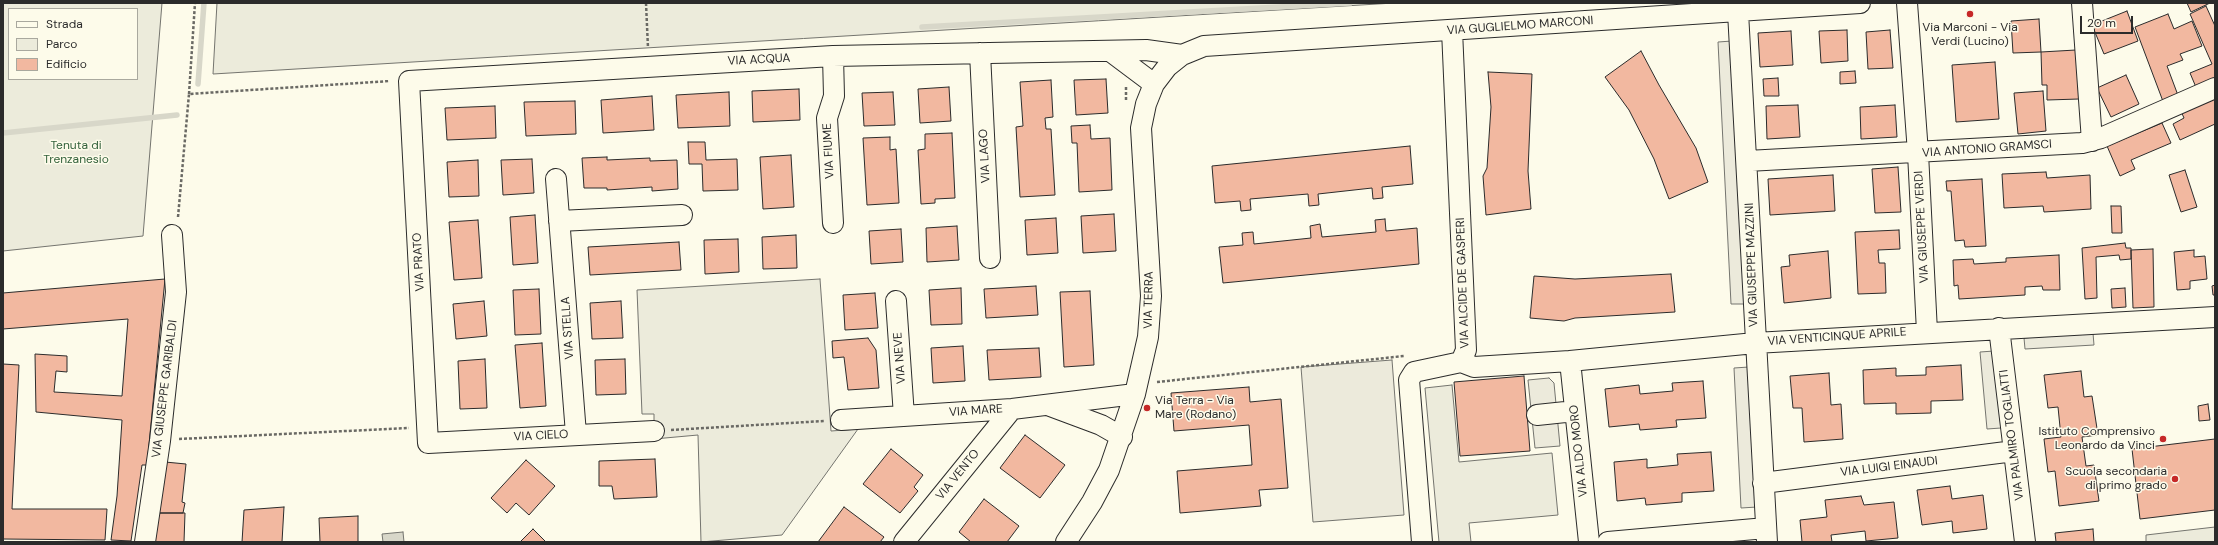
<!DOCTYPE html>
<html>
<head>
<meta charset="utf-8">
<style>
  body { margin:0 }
  #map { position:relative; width:2218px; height:545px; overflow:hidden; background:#fdfbea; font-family:"DM Sans",sans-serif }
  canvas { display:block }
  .frame { position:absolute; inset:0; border:4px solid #2b2b2b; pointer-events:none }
  .legend { position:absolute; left:8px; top:8px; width:130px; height:72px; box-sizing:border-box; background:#fdfbea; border:1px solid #a9a89e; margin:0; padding:5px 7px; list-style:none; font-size:12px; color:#2b2b2b }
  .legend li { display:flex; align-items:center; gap:8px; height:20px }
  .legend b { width:20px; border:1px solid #a9a89e }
  .scale { position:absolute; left:2080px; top:16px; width:53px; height:18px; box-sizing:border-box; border:2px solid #2b2b2b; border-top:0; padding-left:5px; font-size:12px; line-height:14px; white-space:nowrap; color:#2b2b2b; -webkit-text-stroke:3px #fdfbea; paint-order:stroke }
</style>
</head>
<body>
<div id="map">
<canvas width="2218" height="545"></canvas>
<div class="frame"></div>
<ul class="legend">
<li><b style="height:5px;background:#fdfbea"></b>Strada</li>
<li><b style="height:11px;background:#ecebdb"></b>Parco</li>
<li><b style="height:11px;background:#f2b8a0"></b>Edificio</li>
</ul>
<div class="scale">20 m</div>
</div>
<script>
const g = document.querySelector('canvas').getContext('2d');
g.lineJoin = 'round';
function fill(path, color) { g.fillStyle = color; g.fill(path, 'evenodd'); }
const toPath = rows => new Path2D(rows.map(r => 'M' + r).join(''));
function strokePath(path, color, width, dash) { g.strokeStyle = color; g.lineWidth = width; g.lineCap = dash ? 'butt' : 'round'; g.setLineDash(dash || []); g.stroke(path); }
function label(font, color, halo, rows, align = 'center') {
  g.font = font + ' "DM Sans",sans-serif'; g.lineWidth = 3; g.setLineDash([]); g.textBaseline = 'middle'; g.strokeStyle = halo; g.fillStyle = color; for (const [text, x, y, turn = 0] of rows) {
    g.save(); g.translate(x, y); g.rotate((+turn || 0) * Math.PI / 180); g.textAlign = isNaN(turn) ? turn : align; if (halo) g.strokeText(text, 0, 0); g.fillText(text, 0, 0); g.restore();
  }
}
const green = toPath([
  [3,3,162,3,143,236,3,251,3,3],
  [9,9,137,9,137,79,9,79,9,9],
  [217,3,1394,3,213,74,217,3],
  [820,279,831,431,858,429,782,535,701,542,698,435,654,439,654,414,642,414,637,290,820,279],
  [1452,385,1459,462,1552,453,1558,515,1469,523,1471,542,1439,542,1425,388,1452,385],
  [2215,527,2215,542,2146,542,2146,535,2215,527]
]);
fill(green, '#ecebdb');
strokePath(green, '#74746e', 1);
const parking = toPath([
  [1732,41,1746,304,1731,304,1718,42,1732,41],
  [2093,333,2094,345,2025,349,2024,338,2093,333],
  [1994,351,2001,428,1987,429,1980,352,1994,351],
  [1392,360,1404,515,1313,522,1301,367,1392,360],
  [1749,367,1757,507,1741,508,1734,368,1749,367],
  [1549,378,1554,383,1560,446,1535,448,1528,380,1549,378]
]);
fill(parking, '#eceadb');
strokePath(parking, '#74746e', 1);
const water = toPath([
  [403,532,404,542,383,542,382,534,403,532]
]);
fill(water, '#d8d7c9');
strokePath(water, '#74746e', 1);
strokePath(toPath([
  [922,27,1350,3],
  [198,84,204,3],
  [3,133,177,115]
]), '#d8d7c9', 5.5);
const building = toPath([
  [2187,3,2210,3,2191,12,2187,3],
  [2206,6,2215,26,2215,85,2198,92,2190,73,2212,64,2190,14,2206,6],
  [2127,11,2138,41,2104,54,2092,25,2127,11],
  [2168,14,2174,29,2192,21,2202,46,2180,54,2183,60,2167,66,2179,98,2164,104,2135,27,2168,14],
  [2039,19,2041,52,2013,53,2011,21,2039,19],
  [1847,30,1848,61,1821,63,1819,31,1847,30],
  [1890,30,1893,68,1868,69,1866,32,1890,30],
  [1791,31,1793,65,1760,67,1758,33,1791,31],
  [2076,50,2079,99,2047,100,2047,85,2042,85,2041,52,2076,50],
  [1641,51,1659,85,1696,148,1708,182,1669,199,1654,159,1629,110,1605,77,1641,51],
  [1995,62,1999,119,1956,122,1952,65,1995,62],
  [1855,71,1856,83,1840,84,1840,72,1855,71],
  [1488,72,1532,74,1528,171,1531,209,1486,215,1483,176,1487,168,1491,107,1488,72],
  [2126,75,2139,104,2111,117,2097,88,2126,75],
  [1778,78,1779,96,1764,96,1763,79,1778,78],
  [1106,79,1108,113,1076,115,1074,80,1106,79],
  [1051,80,1053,117,1045,118,1046,129,1051,129,1055,195,1020,197,1016,127,1023,126,1020,82,1051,80],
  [949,87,951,121,920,123,918,89,949,87],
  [799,89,800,120,753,122,752,91,799,89],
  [2043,91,2046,131,2018,134,2014,93,2043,91],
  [729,92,730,126,678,128,676,95,729,92],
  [893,92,895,125,864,126,862,93,893,92],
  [2215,93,2215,124,2180,140,2173,124,2184,118,2180,109,2215,93],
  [652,96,654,130,603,133,601,100,652,96],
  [575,101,576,134,526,136,524,102,575,101],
  [1798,105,1800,137,1767,139,1766,106,1798,105],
  [1895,105,1897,137,1861,139,1860,107,1895,105],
  [495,106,496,138,447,140,445,108,495,106],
  [2162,123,2171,143,2131,160,2135,169,2120,176,2107,146,2162,123],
  [1090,125,1091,139,1110,138,1112,190,1079,192,1077,143,1072,143,1071,126,1090,125],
  [952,133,955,198,935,199,935,203,921,204,918,150,925,149,925,134,952,133],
  [890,137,890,150,896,149,899,203,867,205,863,138,890,137],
  [688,142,705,142,706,160,737,159,738,190,703,191,702,164,689,164,688,142],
  [1410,146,1413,184,1382,187,1383,198,1373,199,1372,188,1318,194,1319,205,1309,206,1308,194,1250,199,1251,210,1241,211,1240,201,1215,203,1212,166,1410,146],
  [791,155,794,207,763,209,760,157,791,155],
  [607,157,607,160,650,158,650,161,677,160,678,189,652,191,652,187,607,190,607,188,584,188,582,158,607,157],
  [532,159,534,193,503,195,501,160,532,159],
  [478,160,479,196,449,197,447,162,478,160],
  [1898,167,1901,212,1875,213,1872,169,1898,167],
  [2185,170,2197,207,2181,212,2169,175,2185,170],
  [2046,172,2047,178,2090,175,2091,209,2044,212,2043,206,2004,208,2002,174,2046,172],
  [1833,175,1835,211,1770,215,1768,179,1833,175],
  [1982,179,1986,246,1965,247,1964,240,1955,241,1951,191,1947,191,1946,181,1982,179],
  [2111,206,2121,206,2122,233,2112,233,2111,206],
  [1114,214,1116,251,1083,253,1081,216,1114,214],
  [535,215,538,263,513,265,510,217,535,215],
  [1056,218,1058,253,1027,255,1025,220,1056,218],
  [1385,219,1386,231,1417,228,1419,264,1223,283,1219,247,1243,245,1242,233,1253,232,1254,244,1311,238,1310,226,1320,224,1322,237,1376,232,1375,220,1385,219],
  [478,220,482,278,454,280,449,222,478,220],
  [957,226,959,260,927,262,926,228,957,226],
  [901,229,903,262,871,264,869,231,901,229],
  [1899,230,1900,249,1878,250,1879,263,1885,263,1886,293,1858,294,1855,232,1899,230],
  [796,235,797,268,763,269,762,237,796,235],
  [738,239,739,272,705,274,704,240,738,239],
  [679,242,681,270,590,275,588,247,679,242],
  [2125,243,2126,248,2131,248,2131,259,2120,260,2119,255,2096,257,2097,298,2085,299,2082,248,2125,243],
  [2153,249,2154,307,2133,308,2131,250,2153,249],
  [2194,250,2194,257,2205,256,2207,279,2190,281,2190,289,2177,290,2174,252,2194,250],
  [1828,251,1831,298,1784,303,1781,267,1790,266,1789,255,1828,251],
  [2059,255,2060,290,2043,290,2042,286,2025,287,2025,295,1959,299,1958,285,1954,286,1953,260,1973,259,1974,264,2006,262,2006,258,2059,255],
  [1671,274,1675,312,1575,318,1564,321,1530,318,1534,276,1575,279,1671,274],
  [165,279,147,465,142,465,131,541,111,540,117,496,122,420,36,412,35,354,67,356,67,372,56,371,54,392,122,396,128,319,3,329,3,293,165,279],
  [2215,285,2215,295,2213,295,2212,286,2215,285],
  [1036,286,1038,315,986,318,984,289,1036,286],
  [961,288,962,324,931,325,929,290,961,288],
  [2125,288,2126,307,2112,308,2111,289,2125,288],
  [539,289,541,334,515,335,513,290,539,289],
  [1090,291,1094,365,1064,367,1060,292,1090,291],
  [875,293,878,328,845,330,843,295,875,293],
  [484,301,487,336,456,339,453,304,484,301],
  [621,301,623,338,592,339,590,303,621,301],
  [868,338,876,350,879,388,848,390,844,357,833,358,832,341,868,338],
  [542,343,546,406,520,408,515,345,542,343],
  [963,346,965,381,933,383,931,348,963,346],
  [1039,348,1041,377,989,380,987,350,1039,348],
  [485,359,487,408,460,409,458,361,485,359],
  [625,359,626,394,596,395,595,360,625,359],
  [3,364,19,365,12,509,107,509,105,540,3,539,3,364],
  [1961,365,1963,400,1931,401,1931,413,1896,414,1896,403,1864,404,1863,370,1896,368,1896,376,1926,375,1926,367,1961,365],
  [2081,371,2084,397,2092,396,2098,435,2082,437,2086,466,2094,465,2099,501,2059,506,2055,471,2048,472,2044,439,2061,437,2058,407,2048,408,2044,375,2081,371],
  [1829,373,1831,405,1841,404,1843,439,1804,442,1802,408,1793,408,1790,376,1829,373],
  [1524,376,1530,451,1460,456,1454,382,1524,376],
  [1703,381,1706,418,1676,420,1677,427,1640,430,1639,424,1609,427,1605,389,1639,385,1640,394,1673,391,1672,383,1703,381],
  [1249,387,1250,402,1281,399,1288,488,1259,490,1261,506,1180,513,1177,471,1252,465,1249,425,1174,431,1171,393,1249,387],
  [2208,404,2210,420,2199,421,2198,406,2208,404],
  [1025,435,1065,465,1040,498,1000,468,1025,435],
  [2215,439,2215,510,2140,519,2132,449,2215,439],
  [891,449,923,475,914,487,918,491,900,513,863,484,891,449],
  [1711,452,1714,491,1682,493,1682,502,1646,505,1645,498,1617,501,1614,462,1647,459,1647,468,1678,465,1677,454,1711,452],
  [655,459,657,497,614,499,612,486,599,486,599,461,655,459],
  [526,460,555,486,529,515,516,503,507,513,491,498,526,460],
  [165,462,186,464,182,502,185,503,183,513,158,513,165,462],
  [1950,486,1952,499,1983,495,1987,529,1953,533,1952,521,1922,525,1917,490,1950,486],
  [1861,496,1864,505,1894,502,1898,538,1866,541,1865,531,1831,535,1832,542,1802,542,1800,520,1827,517,1825,500,1861,496],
  [984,499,1019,526,1007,542,971,542,959,532,984,499],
  [284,507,282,542,242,542,244,510,284,507],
  [844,507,884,537,880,542,818,542,844,507],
  [152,513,185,513,184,542,150,542,152,513],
  [358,516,358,542,320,542,319,518,358,516],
  [533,529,546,542,520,542,533,529],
  [2093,529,2094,542,2056,542,2055,533,2093,529]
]);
fill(building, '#f2b8a0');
strokePath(building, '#2b2b2b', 1);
const minor = toPath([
  [1907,3,1918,153,1927,332],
  [2082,3,2092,141],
  [1738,12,1767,542],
  [1110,51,1154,84],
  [980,53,990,258],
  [833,56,834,96,827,118,833,223],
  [1747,161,2082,143,2101,138,2215,88],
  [556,179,576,434],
  [559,221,682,215],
  [896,301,904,416],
  [1999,328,2025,542],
  [1570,361,1589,542],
  [1461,362,1474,367,1570,361,1755,343,2215,317],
  [1050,406,1101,425,1122,437],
  [1537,415,1575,411],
  [841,420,1012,409,1135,394],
  [654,431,428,443,409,81,833,56,1146,50,1182,55],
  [1763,483,2014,451],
  [145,542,160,441,176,292,172,235],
  [904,542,1012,409],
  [1066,542,1092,502,1109,470,1135,394,1148,337,1151,296,1141,128,1146,104,1154,84,1167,67,1182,55,1204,46,1860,3],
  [1422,542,1409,380,1414,372,1461,362,1466,350,1452,30],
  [1608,542,1766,528]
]);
strokePath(minor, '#2b2b2b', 22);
strokePath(toPath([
  [646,3,648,48],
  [1126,87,1126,100],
  [189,94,195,3],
  [178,217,189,94,390,81],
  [1157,382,1404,356],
  [671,430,824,421],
  [179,439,409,428]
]), '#6a6964', 2.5, [3, 2]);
strokePath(minor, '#fdfbea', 20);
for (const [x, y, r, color] of [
  [1970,14,4,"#c62828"],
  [1147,408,4,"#c62828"],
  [2163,439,4,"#c62828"],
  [2175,479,4,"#c62828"]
]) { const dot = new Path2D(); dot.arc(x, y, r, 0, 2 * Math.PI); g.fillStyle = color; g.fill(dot); strokePath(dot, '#fdfbea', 1.5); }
label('12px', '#2b2b2b', '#fdfbea', [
  ["VIA GUGLIELMO MARCONI",1520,26,-4],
  ["VIA ACQUA",759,60,-3],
  ["VIA ANTONIO GRAMSCI",1987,149,-4],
  ["VIA FIUME",829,151,-93],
  ["VIA LAGO",985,156,-93],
  ["VIA GIUSEPPE VERDI",1922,227,-93],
  ["VIA PRATO",419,262,-93],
  ["VIA GIUSEPPE MAZZINI",1752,265,-92],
  ["VIA ALCIDE DE GASPERI",1463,283,-92],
  ["VIA TERRA",1149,300,-89],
  ["VIA STELLA",568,328,-94],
  ["VIA VENTICINQUE APRILE",1837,337,-4],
  ["VIA NEVE",900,358,-94],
  ["VIA GIUSEPPE GARIBALDI",165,389,-83],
  ["VIA MARE",976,411,-4],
  ["VIA PALMIRO TOGLIATTI",2012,435,-97],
  ["VIA CIELO",541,436,-3],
  ["VIA ALDO MORO",1579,451,-96],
  ["VIA LUIGI EINAUDI",1889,467,-7],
  ["VIA VENTO",958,475,-51]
]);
label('12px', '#2b2b2b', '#fdfbea', [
  ["Via Marconi - Via",1970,28,"center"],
  ["Verdi (Lucino)",1970,42,"center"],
  ["Via Terra - Via",1155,401,"left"],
  ["Mare (Rodano)",1155,415,"left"],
  ["Istituto Comprensivo",2155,432],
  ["Leonardo da Vinci",2155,446],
  ["Scuola secondaria",2167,472],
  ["di primo grado",2167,486]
], 'right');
label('12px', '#34623c', '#fdfbea', [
  ["Tenuta di",76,146],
  ["Trenzanesio",76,160]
]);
</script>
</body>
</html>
